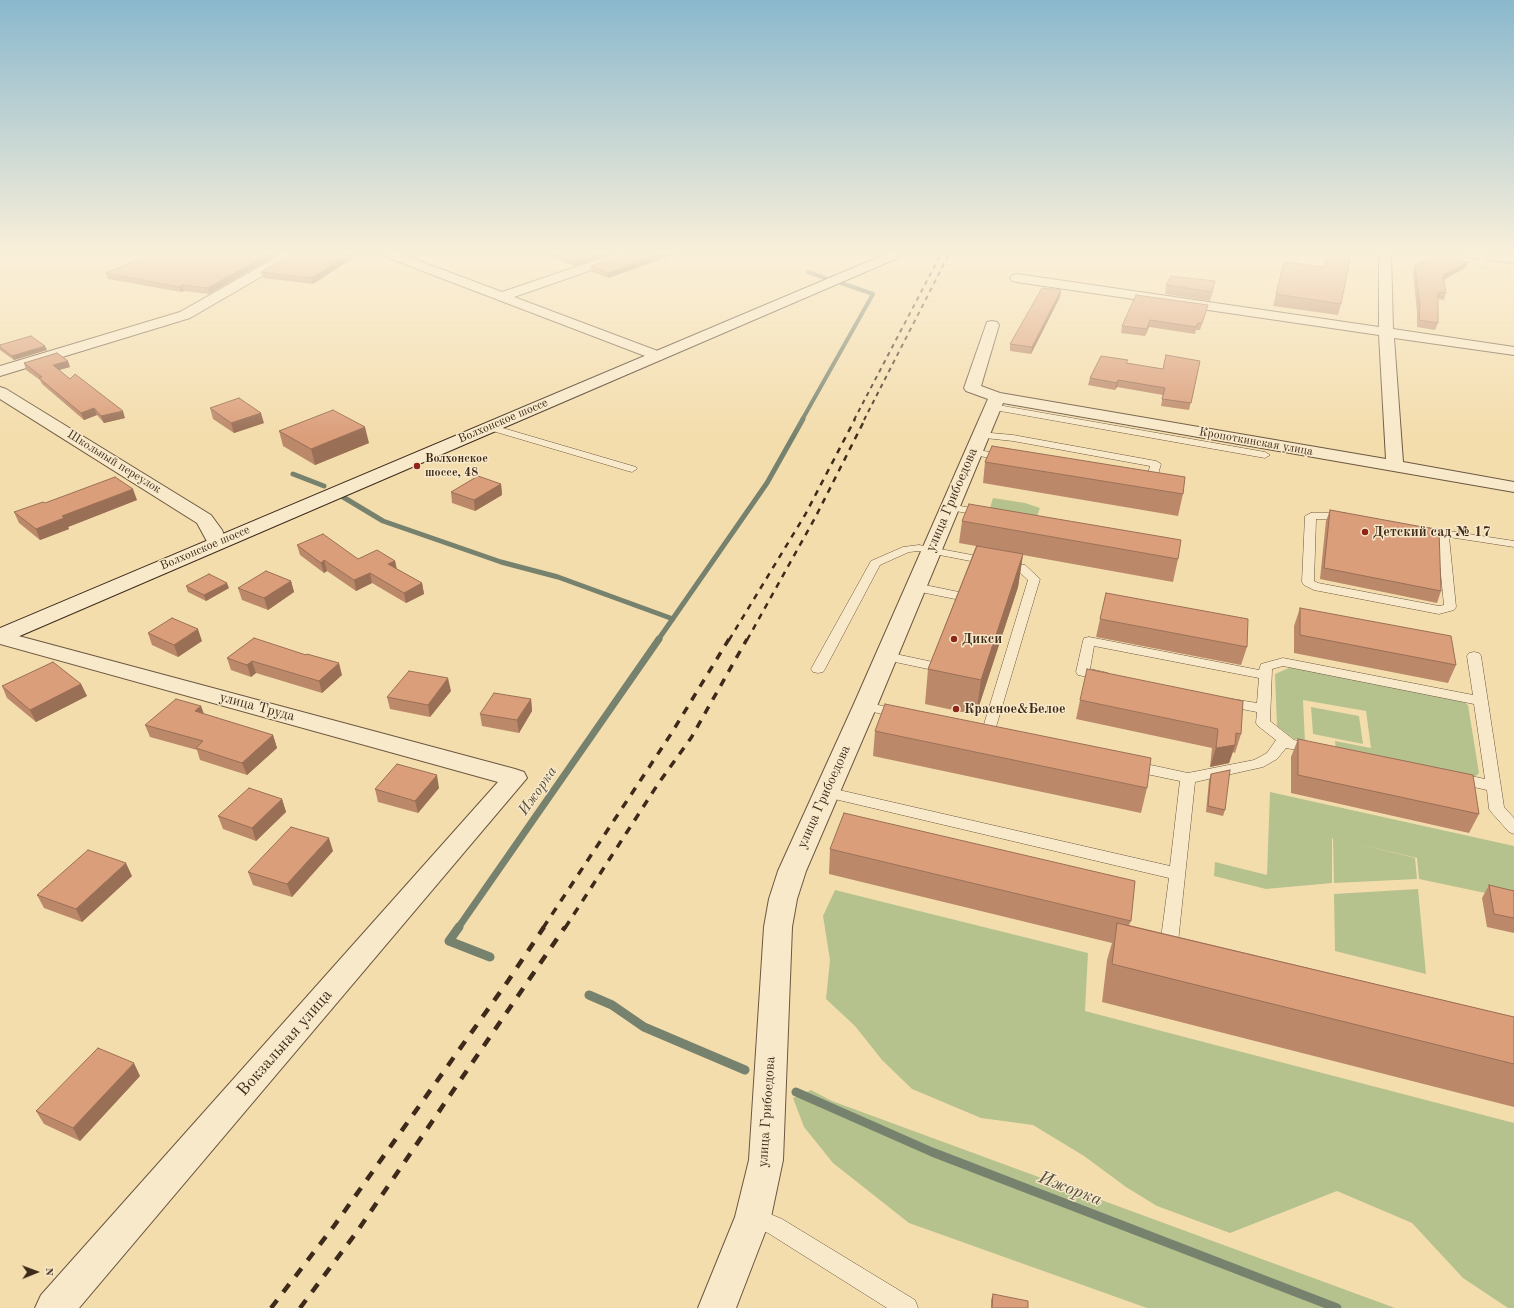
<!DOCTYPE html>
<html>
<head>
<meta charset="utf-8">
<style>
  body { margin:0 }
  #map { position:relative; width:1514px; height:1308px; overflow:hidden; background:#f4ddad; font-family:"Old Standard TT",serif }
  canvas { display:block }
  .north { position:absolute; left:16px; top:1252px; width:40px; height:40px; -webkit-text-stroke:3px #f8e9ca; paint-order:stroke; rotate:89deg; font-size:11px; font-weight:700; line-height:16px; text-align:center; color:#3e2a1b }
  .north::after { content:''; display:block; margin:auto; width:14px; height:18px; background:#3e2a1b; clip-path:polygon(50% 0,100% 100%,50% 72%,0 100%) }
</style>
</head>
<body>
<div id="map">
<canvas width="1514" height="1308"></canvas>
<div class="north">N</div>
</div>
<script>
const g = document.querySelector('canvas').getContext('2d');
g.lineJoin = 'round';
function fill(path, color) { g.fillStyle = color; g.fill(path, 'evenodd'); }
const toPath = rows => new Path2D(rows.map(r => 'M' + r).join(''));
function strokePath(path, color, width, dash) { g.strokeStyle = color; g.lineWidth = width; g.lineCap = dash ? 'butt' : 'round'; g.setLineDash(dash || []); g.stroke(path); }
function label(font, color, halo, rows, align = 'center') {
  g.font = font + ' "Old Standard TT",serif'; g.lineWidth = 3; g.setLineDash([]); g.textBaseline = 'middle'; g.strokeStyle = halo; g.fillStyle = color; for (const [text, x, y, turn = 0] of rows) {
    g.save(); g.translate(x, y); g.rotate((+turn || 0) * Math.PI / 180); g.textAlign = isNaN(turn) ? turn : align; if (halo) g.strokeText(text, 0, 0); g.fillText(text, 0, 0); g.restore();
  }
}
fill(toPath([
  [993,498,1025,503,1040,508,1037,516,990,508],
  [1289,668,1299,668,1462,700,1468,705,1479,773,1476,776,1468,776,1336,750,1335,741,1371,748,1366,711,1303,700,1305,742,1294,739,1277,726,1275,674],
  [1311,707,1359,716,1363,744,1313,734],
  [1270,792,1514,846,1514,899,1419,879,1417,858,1353,843,1415,858,1417,879,1334,883,1333,839,1332,838,1332,883,1266,889,1214,876,1215,862,1267,875],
  [1418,889,1426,974,1335,951,1334,894],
  [835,890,1088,953,1085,1011,1514,1123,1514,1308,1508,1308,1463,1278,1412,1223,1337,1191,1230,1233,1157,1206,1126,1187,1084,1156,1033,1125,981,1118,912,1089,882,1060,855,1026,826,999,830,960,823,916],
  [811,1090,832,1101,1395,1308,1147,1308,909,1223,833,1163,804,1127,793,1098]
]), '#b6c28e');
strokePath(toPath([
  [808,272,825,278],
  [802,420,873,294,841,283]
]), '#77826e', 4);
strokePath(toPath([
  [293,474,324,486],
  [343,497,383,521,501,562,558,577,673,619],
  [658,640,767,483,803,419]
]), '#77826e', 5);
strokePath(toPath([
  [458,928,659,639]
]), '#77826e', 7);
strokePath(toPath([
  [459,927,449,941,490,957],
  [589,995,612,1005,644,1027,745,1070],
  [796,1092,932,1152,1337,1308]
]), '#77826e', 9);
const lane = toPath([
  [1479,254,1486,255,1486,268,1483,268,1479,266,1479,254],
  [992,404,1265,452,1270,455,1265,458,989,409,987,407,992,404],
  [489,424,636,467,637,469,632,472,628,471,486,429,484,427,486,425,489,424],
  [980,432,1013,435,1156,461,1161,464,1155,484,1144,484,1139,481,1140,479,1147,478,1150,466,1013,441,976,437,975,435,980,432],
  [973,449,1006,455,1011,458,1006,461,969,454,968,452,969,450,973,449],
  [949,504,983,510,989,513,983,516,945,509,944,507,945,505,949,504],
  [1311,513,1345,513,1351,516,1345,519,1316,519,1314,581,1318,583,1439,606,1444,605,1437,536,1419,532,1417,530,1419,528,1423,527,1514,541,1514,547,1449,537,1456,607,1454,610,1439,614,1314,590,1304,585,1302,582,1305,516,1311,513],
  [919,545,1025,565,1040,579,993,737,988,739,983,737,981,734,1028,580,1017,570,919,551,909,552,880,565,825,669,823,672,818,673,813,672,811,669,871,561,903,547,919,545],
  [915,583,959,592,961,595,959,598,955,599,911,590,909,587,911,584,915,583],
  [1089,637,1259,670,1261,664,1283,658,1473,695,1467,656,1469,653,1474,652,1479,653,1481,656,1504,807,1514,818,1514,834,1509,832,1492,813,1489,809,1487,790,1452,782,1450,778,1452,774,1457,773,1485,779,1474,704,1283,666,1272,669,1270,721,1294,740,1318,745,1320,748,1318,751,1313,753,1286,748,1277,759,1263,767,1195,782,1178,942,1181,943,1184,948,1181,953,1175,955,1163,951,1160,946,1169,878,826,797,821,796,819,792,821,788,826,787,1170,866,1180,781,1132,771,1127,769,1125,766,1127,763,1132,761,1188,773,1254,760,1267,753,1276,740,1258,726,1256,723,1257,712,1221,705,1219,702,1221,699,1226,698,1257,703,1259,678,1094,646,1090,669,1108,673,1110,676,1108,679,1103,680,1078,675,1076,672,1083,641,1084,638,1089,637],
  [886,652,933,662,935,665,933,668,928,669,881,659,879,656,881,653,886,652],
  [865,702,905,711,907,714,905,717,900,718,860,709,858,706,860,703,865,702],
  [753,1207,782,1219,915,1300,918,1308,887,1308,768,1233,746,1224,743,1217,746,1210,753,1207]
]);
const street = toPath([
  [282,254,297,254,295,257,190,318,0,376,0,366,180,312,282,254],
  [384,254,401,254,502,292,614,254,631,254,629,257,514,297,663,353,665,356,663,359,658,360,653,359,386,257,384,254],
  [1379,254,1391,254,1393,329,1514,347,1514,355,1394,338,1403,462,1514,482,1514,492,1003,403,877,706,806,871,797,899,792,927,783,1160,771,1217,736,1308,698,1308,735,1217,749,1160,764,927,769,899,778,871,853,706,988,399,966,391,964,388,987,322,992,321,997,322,999,325,981,386,1000,393,1386,459,1379,335,1017,282,1012,281,1010,278,1012,275,1017,274,1379,327,1379,254],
  [1464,254,1514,255,1514,263,1470,258,1466,257,1464,254],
  [0,387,6,389,211,515,222,530,227,543,224,547,217,549,210,547,197,523,0,399,0,387],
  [0,631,515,769,524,772,527,778,79,1308,35,1308,41,1295,498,782,0,644,0,631]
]);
const secondary = toPath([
  [886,254,902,254,900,257,8,641,0,642,0,628,886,254]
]);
strokePath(lane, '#6c5740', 1);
strokePath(street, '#6c5740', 2);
strokePath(secondary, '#3e2a1b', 2);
fill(lane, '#f8e9ca');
fill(street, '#f8e9ca');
fill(secondary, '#f8e9ca');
strokePath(toPath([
  [854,420,941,254],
  [864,420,949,254]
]), '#3e2a1b', 2, [4.5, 4.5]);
strokePath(toPath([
  [729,640,805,515,855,419],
  [747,640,815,518,865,419]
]), '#3e2a1b', 2.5, [6, 6]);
strokePath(toPath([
  [543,928,671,734,729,639],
  [565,928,658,784,691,738,747,639]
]), '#3e2a1b', 3.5, [8, 8]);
strokePath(toPath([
  [271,1308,334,1226,508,981,544,927],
  [300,1308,356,1233,565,927]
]), '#3e2a1b', 4.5, [10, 10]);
fill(toPath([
  [279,254,209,294,184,291,181,292,108,279,106,273],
  [359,254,313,284,263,278,261,272],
  [543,254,610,254,575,266],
  [628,254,609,278,592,272,591,266],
  [1327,254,1341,304,1338,315,1273,306,1284,262,1323,267],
  [1468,262,1465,268,1444,280,1446,293,1444,300,1438,299,1438,323,1435,330,1417,327,1417,312,1413,272,1415,265],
  [1215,281,1210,301,1165,294,1166,285],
  [1061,290,1060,297,1031,354,1010,351,1010,344],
  [1208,305,1200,330,1196,330,1195,334,1149,327,1145,336,1121,333,1122,326],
  [0,345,47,350,14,360,0,350],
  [1200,361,1189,410,1161,406,1163,395,1117,387,1115,390,1088,385,1090,378,1127,363,1163,369],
  [24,363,70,367,59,370,70,379,125,418,104,423,97,415,84,420,42,384,40,380,26,370],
  [210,408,264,423,234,433,213,419],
  [279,431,369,443,315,465,283,446],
  [985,462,1183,494,1178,516,983,483],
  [501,484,502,495,475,511,452,503,451,492],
  [137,500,68,527,69,529,40,540,19,523,14,512,45,503],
  [1330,510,1441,591,1437,603,1320,579,1326,521],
  [962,521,1178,559,1173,582,1023,555,1018,587,976,715,925,704,928,669,976,546,959,543],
  [297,545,358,559,395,561,397,569,422,583,424,594,406,603,372,583,356,591,327,571,324,573,300,555],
  [291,581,294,592,268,610,242,600,238,588],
  [186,586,229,588,206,601,188,592],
  [1300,608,1456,665,1448,683,1294,653,1294,626],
  [1100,619,1247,647,1241,665,1096,637],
  [148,633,202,641,178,657,152,645],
  [254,638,342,675,322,693,256,673,251,677,231,670,227,658],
  [81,684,87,696,36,722,7,698,2,686],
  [451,691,430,717,390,709,387,697],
  [531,699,532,711,519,733,482,726,480,714],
  [1080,700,1241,734,1235,753,1233,752,1229,763,1210,767,1212,748,1076,719],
  [201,706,204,714,273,735,277,748,247,775,200,760,197,750,150,737,145,725],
  [875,731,1147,788,1141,813,873,756],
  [1298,739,1479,814,1469,833,1291,793,1291,757],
  [1211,774,1225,810,1223,816,1206,812,1209,780],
  [439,788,418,813,378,802,375,789],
  [282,799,286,812,256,841,223,829,218,816],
  [830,849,1131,921,1129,925,1514,1017,1514,1107,1102,1002,1107,960,1112,943,829,874],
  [333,851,292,897,253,885,248,872],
  [132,876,82,922,44,908,37,895],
  [1489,885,1514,891,1514,933,1487,927,1482,898],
  [140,1076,80,1141,44,1124,36,1111],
  [993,1294,1028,1308,991,1308,991,1300]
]), '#bc886a');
fill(toPath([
  [268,254,279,254,209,294,208,288],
  [349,254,359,254,313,284,312,278],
  [595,254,610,254,575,266,575,261],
  [662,254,676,254,609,278,608,273],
  [1468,262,1465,268,1441,281,1443,275],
  [1215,281,1213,290,1210,301,1212,292],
  [182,285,184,291,181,292,179,287],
  [1061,290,1060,297,1031,354,1032,347],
  [1150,320,1149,327,1145,336,1147,329],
  [45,346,47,350,14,360,12,356],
  [68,361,70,367,55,371,53,365],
  [1118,380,1117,387,1115,390,1117,383],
  [94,408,97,415,84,420,81,413],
  [123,411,125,418,104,423,101,416],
  [261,413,264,423,234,433,231,423],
  [365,427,369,443,315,465,311,449],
  [501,484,502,495,475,511,474,500],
  [133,489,137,500,68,527,69,529,40,540,36,529,62,516],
  [1023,554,1018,587,976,715,981,680],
  [324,560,327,571,324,573,321,563],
  [395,561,397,571,388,564],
  [370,573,372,583,356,591,354,580],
  [291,581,294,592,268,610,264,598],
  [227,583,229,588,206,601,204,595],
  [422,583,424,594,406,603,404,593],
  [198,629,202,641,178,657,174,645],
  [252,661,256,673,251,677,247,665],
  [339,663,342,675,322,693,319,681],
  [448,678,451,691,430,717,428,705],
  [81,684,87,696,36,722,30,710],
  [531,699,532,711,519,733,517,720],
  [201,706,205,718,195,711],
  [273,735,277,748,247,775,242,763],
  [1235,745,1229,763,1210,767,1216,748],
  [437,775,439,788,418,813,415,801],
  [282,799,286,812,256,841,252,828],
  [329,838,333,851,292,897,287,884],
  [126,863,132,876,82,922,76,909],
  [134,1063,140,1076,80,1141,73,1128]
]), '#996f56');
const building = toPath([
  [151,254,268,254,208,288,182,285,179,287,106,273,151,254],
  [293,254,349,254,312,278,261,272,293,254],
  [556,254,595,254,575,261,556,254],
  [628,254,662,254,608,273,591,266,628,254],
  [1327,254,1351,254,1341,304,1276,294,1284,262,1324,267,1327,254],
  [1438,254,1468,262,1443,275,1446,293,1438,292,1438,323,1419,320,1420,305,1415,265,1438,254],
  [1171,276,1215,281,1212,292,1166,285,1171,276],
  [1042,288,1061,290,1032,347,1010,344,1042,288],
  [1136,295,1208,305,1202,323,1198,323,1196,327,1150,320,1147,329,1122,326,1136,295],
  [31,336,45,346,12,356,0,347,0,345,31,336],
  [57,353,68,361,53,365,70,379,75,374,123,411,101,416,94,408,81,413,39,378,42,377,24,363,57,353],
  [1166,355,1200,361,1191,403,1162,399,1165,388,1118,380,1117,383,1090,378,1101,356,1128,360,1126,363,1163,369,1166,355],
  [239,398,261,413,231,423,210,408,239,398],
  [333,410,365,427,311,449,279,431,333,410],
  [992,446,1185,477,1183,494,985,462,992,446],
  [478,476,501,484,474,500,451,492,478,476],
  [115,477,133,489,62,516,64,518,36,529,14,512,43,502,45,503,115,477],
  [969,504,1181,540,1178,559,962,521,969,504],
  [1330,510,1439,530,1441,591,1324,568,1330,510],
  [323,534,358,559,377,550,395,561,388,564,422,583,404,593,370,573,354,580,324,560,321,563,297,545,323,534],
  [977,546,1023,554,981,680,928,669,977,546],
  [266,571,291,581,264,598,238,588,266,571],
  [209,574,227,583,204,595,186,586,209,574],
  [1106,593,1248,619,1247,647,1100,619,1106,593],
  [1300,608,1451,636,1456,665,1300,635,1300,608],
  [172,618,198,629,174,645,148,633,172,618],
  [254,638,306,655,307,654,339,663,319,681,252,661,247,665,227,658,254,638],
  [53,662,81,684,30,710,2,686,53,662],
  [1087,669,1243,701,1241,734,1236,733,1235,745,1216,748,1218,729,1080,700,1087,669],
  [409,671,448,678,428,705,387,697,409,671],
  [494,693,531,699,517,720,480,714,494,693],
  [176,699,201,706,195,711,273,735,242,763,196,748,203,741,145,725,176,699],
  [885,704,1151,758,1147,788,875,731,885,704],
  [1298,739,1473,775,1479,814,1298,775,1298,739],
  [397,764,437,775,415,801,375,789,397,764],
  [1230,770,1225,810,1208,806,1211,774,1230,770],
  [249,788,282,799,252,828,218,816,249,788],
  [844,813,1135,881,1131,921,830,849,844,813],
  [291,827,329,838,287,884,248,872,291,827],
  [88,850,126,863,76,909,37,895,88,850],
  [1489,885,1514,891,1514,918,1494,914,1489,885],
  [1117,923,1514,1017,1514,1064,1112,964,1117,923],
  [98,1048,134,1063,73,1128,36,1111,98,1048],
  [993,1294,1028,1301,1028,1308,992,1308,993,1294]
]);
fill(building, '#db9e7b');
strokePath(building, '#996f56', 1);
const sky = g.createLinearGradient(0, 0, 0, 437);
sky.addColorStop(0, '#8ab8cd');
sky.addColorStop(0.58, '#faf0da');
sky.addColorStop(1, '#faf0da00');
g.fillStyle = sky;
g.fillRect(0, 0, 1514, 437);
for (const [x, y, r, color] of [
  [417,466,4,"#8f2418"],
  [1365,532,4,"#8f2418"],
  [954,639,4,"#8f2418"],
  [956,709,4,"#8f2418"]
]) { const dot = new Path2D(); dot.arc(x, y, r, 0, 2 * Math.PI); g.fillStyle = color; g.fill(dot); strokePath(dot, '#f8e9ca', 1.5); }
label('12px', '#3e2a1b', '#f8e9ca', [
  ["Волхонское шоссе",503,421,-23],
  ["Кропоткинская улица",1256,442,10],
  ["Школьный переулок",114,462,32],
  ["Волхонское шоссе",205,548,-23]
]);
label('bold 12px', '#3e2a1b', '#f8e9ca', [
  ["Волхонское",425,459],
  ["шоссе, 48",425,473]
], 'left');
label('14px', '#3e2a1b', '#f8e9ca', [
  ["улица Грибоедова",952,500,-67],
  ["улица Труда",257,707,15],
  ["улица Грибоедова",824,797,-66],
  ["улица Грибоедова",767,1112,-86]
]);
label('bold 14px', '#3e2a1b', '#f8e9ca', [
  ["Детский сад № 17",1373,532],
  ["Дикси",962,639],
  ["Красное&Белое",964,709]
], 'left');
label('italic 15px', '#564f3e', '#f8e9ca', [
  ["Ижорка",538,791,-55]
]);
label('17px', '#3e2a1b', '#f8e9ca', [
  ["Вокзальная улица",285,1043,-49]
]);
label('italic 18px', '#564f3e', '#f8e9ca', [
  ["Ижорка",1070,1189,21]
]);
</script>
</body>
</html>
